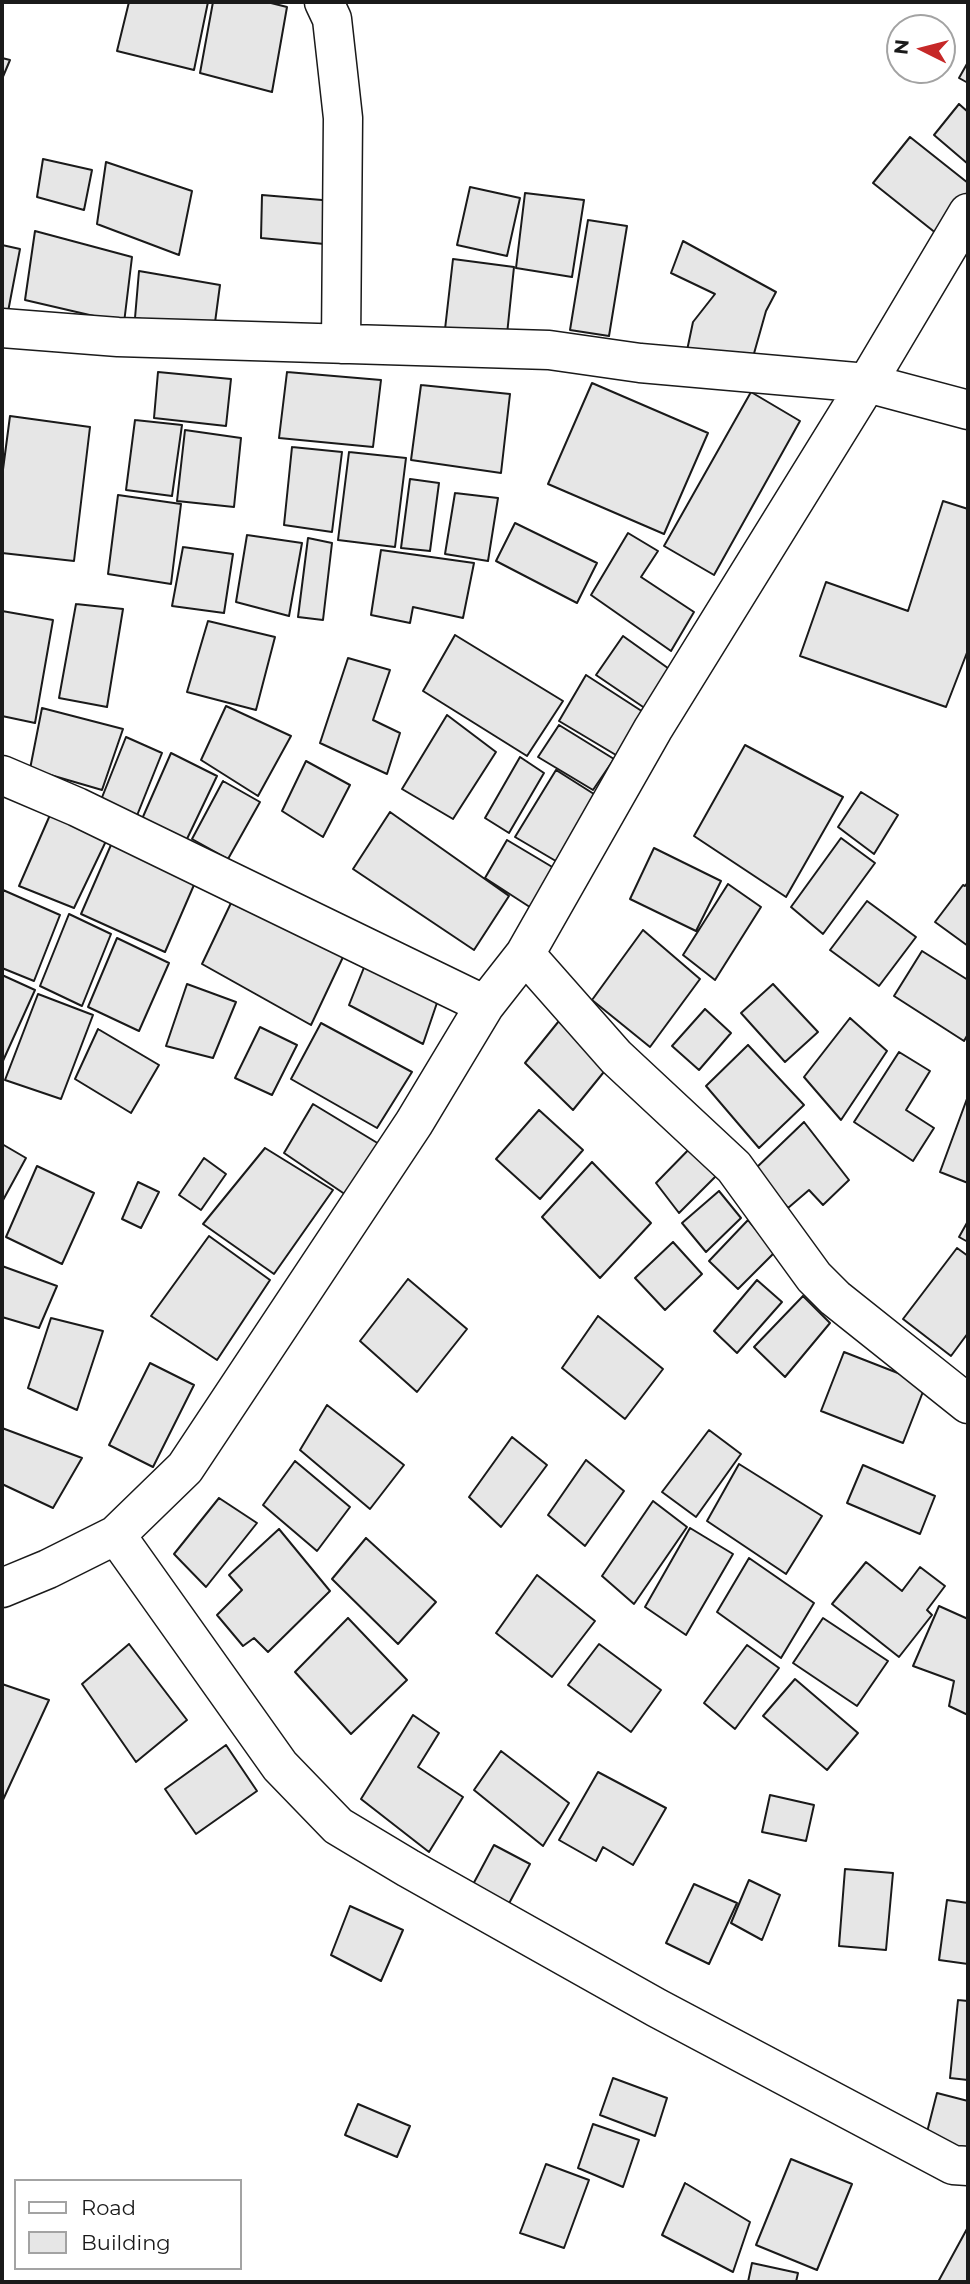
<!DOCTYPE html>
<html>
<head>
<meta charset="utf-8">
<style>
  body { margin:0 }
  #map { position:relative; width:970px; height:2284px; overflow:hidden; background:#fff; font-family:Montserrat,sans-serif }
  canvas { display:block }
  .frame { position:absolute; inset:0; border:4px solid #1a1a1a; pointer-events:none }
  .legend { position:absolute; left:14px; top:2179px; width:228px; height:91px; box-sizing:border-box; background:#fff; border:2px solid #a3a3a3; margin:0; padding:9px 12px; list-style:none; font-size:21px; color:#1a1a1a }
  .legend li { display:flex; align-items:center; gap:14px; height:35px }
  .legend b { width:35px; border:2px solid #a3a3a3 }
  .north { position:absolute; left:886px; top:14px; width:70px; height:70px; box-sizing:border-box; background:#fff; border:2px solid #a3a3a3; border-radius:50%; rotate:276deg; font-size:19px; font-weight:700; line-height:28px; text-align:center; color:#1a1a1a }
  .north::after { content:''; display:block; margin:auto; width:24px; height:32px; background:#c62828; clip-path:polygon(50% 0,100% 100%,50% 72%,0 100%) }
</style>
</head>
<body>
<div id="map">
<canvas width="970" height="2284"></canvas>
<div class="frame"></div>
<ul class="legend">
<li><b style="height:9px;background:#fff"></b>Road</li>
<li><b style="height:19px;background:#e6e6e6"></b>Building</li>
</ul>
<div class="north">N</div>
</div>
<script>
const g = document.querySelector('canvas').getContext('2d');
g.lineJoin = 'round';
function fill(path, color) { g.fillStyle = color; g.fill(path, 'evenodd'); }
const toPath = rows => new Path2D(rows.map(r => 'M' + r).join(''));
function strokePath(path, color, width, dash) { g.strokeStyle = color; g.lineWidth = width; g.lineCap = dash ? 'butt' : 'round'; g.setLineDash(dash || []); g.stroke(path); }
const building = toPath([
  [129,2,208,2,194,70,117,51,129,2],
  [213,2,267,2,287,7,272,92,200,73,213,2],
  [2,58,10,60,2,79,2,58],
  [968,62,968,83,959,78,968,62],
  [959,104,968,112,968,164,934,135,959,104],
  [910,137,968,183,968,196,937,234,873,183,910,137],
  [43,159,92,170,84,210,37,197,43,159],
  [106,162,192,191,179,255,97,224,106,162],
  [470,187,520,198,507,256,457,245,470,187],
  [525,193,584,200,572,277,516,268,525,193],
  [262,195,334,201,335,245,261,238,262,195],
  [588,220,627,226,609,336,570,330,588,220],
  [35,231,132,257,124,323,25,300,35,231],
  [683,241,776,292,766,311,753,357,685,360,693,322,715,294,671,273,683,241],
  [2,245,20,249,7,317,2,316,2,245],
  [453,259,514,267,506,344,444,338,453,259],
  [139,271,220,285,214,330,135,318,139,271],
  [158,372,231,379,226,426,154,418,158,372],
  [287,372,381,380,373,447,279,438,287,372],
  [592,383,708,433,664,534,548,484,592,383],
  [421,385,510,394,501,473,411,460,421,385],
  [751,392,800,421,714,575,664,546,751,392],
  [10,416,90,427,74,561,2,553,2,477,10,416],
  [135,420,182,425,172,496,126,490,135,420],
  [185,430,241,438,234,507,177,501,185,430],
  [292,447,342,452,332,532,284,525,292,447],
  [349,452,406,458,395,547,338,540,349,452],
  [410,479,439,483,430,551,401,548,410,479],
  [455,493,498,498,488,561,445,554,455,493],
  [118,495,181,504,171,584,108,574,118,495],
  [943,501,968,509,968,650,946,707,800,656,826,582,908,611,943,501],
  [515,523,597,563,577,603,496,561,515,523],
  [628,533,658,551,641,577,694,612,671,651,591,595,628,533],
  [247,535,302,543,289,616,236,602,247,535],
  [308,538,332,543,323,620,298,617,308,538],
  [183,547,233,554,224,613,172,606,183,547],
  [381,550,474,563,463,618,413,607,410,623,371,615,381,550],
  [76,604,123,609,107,707,59,698,76,604],
  [2,611,53,620,35,723,2,716,2,611],
  [208,621,275,637,256,710,187,692,208,621],
  [455,635,563,701,527,756,423,691,455,635],
  [623,636,679,676,652,713,596,675,623,636],
  [348,658,390,670,373,720,400,733,387,774,320,743,348,658],
  [586,675,654,719,626,761,559,721,586,675],
  [226,706,291,736,258,796,201,760,226,706],
  [42,708,123,729,102,790,30,769,42,708],
  [447,715,496,752,453,819,402,789,447,715],
  [559,725,614,759,593,790,538,757,559,725],
  [126,737,162,753,136,818,99,805,126,737],
  [745,745,843,797,786,897,694,836,745,745],
  [171,753,217,776,186,841,142,819,171,753],
  [520,757,544,773,509,833,485,818,520,757],
  [306,761,350,785,323,837,282,811,306,761],
  [556,770,605,801,566,867,515,837,556,770],
  [223,781,260,802,228,859,192,839,223,781],
  [861,792,898,815,874,854,838,827,861,792],
  [390,812,509,896,474,950,353,869,390,812],
  [50,815,107,839,74,908,19,886,50,815],
  [114,838,197,878,165,952,81,914,114,838],
  [841,838,875,863,823,934,791,907,841,838],
  [507,840,564,874,539,913,485,878,507,840],
  [654,848,721,881,696,931,630,899,654,848],
  [968,882,968,946,935,922,963,885,965,886,968,882],
  [728,884,761,907,715,980,683,955,728,884],
  [3,890,60,915,34,981,2,968,3,890],
  [867,901,916,937,879,986,830,950,867,901],
  [231,903,344,955,311,1025,202,964,231,903],
  [69,914,111,934,82,1006,40,986,69,914],
  [643,930,700,979,650,1047,592,1000,643,930],
  [117,938,169,963,139,1031,88,1007,117,938],
  [371,950,441,991,423,1044,349,1005,371,950],
  [922,951,968,980,968,1034,964,1041,894,996,922,951],
  [2,975,35,990,2,1063,2,975],
  [187,984,236,1002,213,1058,166,1046,187,984],
  [773,984,818,1032,785,1062,741,1013,773,984],
  [38,994,93,1015,61,1099,5,1080,38,994],
  [705,1009,731,1033,699,1070,672,1046,705,1009],
  [567,1011,616,1057,573,1110,525,1063,567,1011],
  [850,1018,887,1051,841,1120,804,1077,850,1018],
  [321,1023,412,1072,377,1128,291,1079,321,1023],
  [260,1027,297,1045,272,1095,235,1078,260,1027],
  [98,1029,159,1065,131,1113,75,1079,98,1029],
  [748,1045,804,1105,759,1148,706,1086,748,1045],
  [899,1052,930,1071,906,1110,934,1128,913,1161,854,1122,899,1052],
  [968,1096,968,1183,940,1172,968,1096],
  [313,1104,389,1150,355,1201,284,1153,313,1104],
  [539,1110,583,1150,540,1199,496,1159,539,1110],
  [804,1122,849,1180,823,1205,809,1190,788,1208,755,1169,804,1122],
  [698,1140,723,1169,679,1213,656,1183,698,1140],
  [2,1144,26,1158,2,1202,2,1144],
  [265,1148,333,1190,274,1274,203,1224,265,1148],
  [204,1158,226,1174,201,1210,179,1195,204,1158],
  [592,1162,651,1223,600,1278,542,1217,592,1162],
  [37,1166,94,1193,62,1264,6,1237,37,1166],
  [138,1182,159,1192,141,1228,122,1219,138,1182],
  [719,1191,741,1218,706,1252,682,1223,719,1191],
  [748,1220,775,1252,738,1289,709,1261,748,1220],
  [968,1221,968,1242,959,1237,968,1221],
  [209,1236,270,1280,217,1360,151,1316,209,1236],
  [673,1242,702,1274,665,1310,635,1278,673,1242],
  [957,1248,968,1256,968,1333,951,1356,903,1319,957,1248],
  [2,1266,57,1286,39,1328,2,1317,2,1266],
  [408,1279,467,1329,417,1392,360,1341,408,1279],
  [757,1280,782,1302,737,1353,714,1331,757,1280],
  [803,1296,830,1323,785,1377,754,1347,803,1296],
  [598,1316,663,1369,625,1419,562,1368,598,1316],
  [51,1318,103,1331,77,1410,28,1388,51,1318],
  [844,1352,926,1384,903,1443,821,1411,844,1352],
  [150,1363,194,1385,153,1467,109,1445,150,1363],
  [327,1405,404,1465,370,1509,300,1450,327,1405],
  [2,1428,82,1458,53,1508,2,1484,2,1428],
  [709,1430,741,1454,696,1517,662,1492,709,1430],
  [512,1437,547,1465,501,1527,469,1497,512,1437],
  [586,1460,624,1491,585,1546,548,1515,586,1460],
  [295,1461,350,1507,317,1551,263,1505,295,1461],
  [739,1464,822,1516,786,1574,707,1521,739,1464],
  [863,1465,935,1496,920,1534,847,1503,863,1465],
  [219,1498,257,1523,206,1587,174,1554,219,1498],
  [653,1501,687,1527,634,1604,602,1576,653,1501],
  [690,1528,733,1554,686,1635,645,1607,690,1528],
  [279,1529,330,1591,268,1652,254,1638,243,1646,217,1615,242,1590,229,1575,279,1529],
  [366,1538,436,1602,398,1644,332,1579,366,1538],
  [749,1558,814,1603,781,1658,717,1612,749,1558],
  [866,1562,902,1591,920,1567,945,1586,927,1610,932,1615,899,1657,832,1604,866,1562],
  [537,1575,595,1621,552,1677,496,1633,537,1575],
  [939,1606,968,1619,968,1715,949,1706,954,1681,913,1666,939,1606],
  [348,1618,407,1680,351,1734,295,1672,348,1618],
  [823,1618,888,1661,857,1706,793,1663,823,1618],
  [129,1644,187,1720,136,1762,82,1684,129,1644],
  [599,1644,661,1690,631,1732,568,1685,599,1644],
  [747,1645,779,1668,735,1729,704,1703,747,1645],
  [795,1679,858,1733,827,1770,763,1716,795,1679],
  [2,1684,49,1700,2,1802,2,1684],
  [413,1715,439,1733,418,1767,463,1797,429,1852,361,1799,413,1715],
  [226,1745,257,1791,196,1834,165,1789,226,1745],
  [501,1751,569,1803,543,1846,474,1790,501,1751],
  [598,1772,666,1808,633,1865,603,1847,596,1861,559,1840,598,1772],
  [770,1795,814,1805,806,1841,762,1832,770,1795],
  [494,1845,530,1864,506,1909,470,1890,494,1845],
  [845,1869,893,1873,886,1950,839,1946,845,1869],
  [749,1880,780,1895,762,1940,731,1923,749,1880],
  [694,1884,737,1903,709,1964,666,1943,694,1884],
  [947,1900,968,1903,968,1964,939,1960,947,1900],
  [350,1906,403,1930,381,1981,331,1955,350,1906],
  [958,2000,968,2001,968,2080,950,2078,958,2000],
  [613,2078,667,2098,655,2136,600,2115,613,2078],
  [937,2093,968,2101,968,2150,925,2140,937,2093],
  [358,2104,410,2126,397,2157,345,2135,358,2104],
  [593,2124,639,2140,623,2187,578,2168,593,2124],
  [791,2159,852,2184,817,2270,756,2245,791,2159],
  [546,2164,589,2180,564,2248,520,2233,546,2164],
  [685,2183,750,2222,733,2272,662,2235,685,2183],
  [968,2227,968,2282,938,2282,968,2227],
  [752,2263,798,2273,796,2282,748,2282,752,2263]
]);
fill(building, '#e6e6e6');
strokePath(building, '#1a1a1a', 2);
const street = toPath([
  [324,2,332,19,343,118,341,344],
  [2,328,118,337,549,350,640,363,867,383,968,410],
  [2,775,77,807,485,1005],
  [525,954,616,1057,734,1167,814,1277,835,1298,968,1404],
  [116,1535,280,1766,338,1826,408,1868,657,2008,953,2165,968,2166],
  [2,1588,48,1569,116,1535,185,1468,414,1123,485,1005,525,954,653,729,867,383,968,213]
]);
strokePath(street, '#1a1a1a', 41);
strokePath(street, '#fff', 38);
</script>
</body>
</html>
